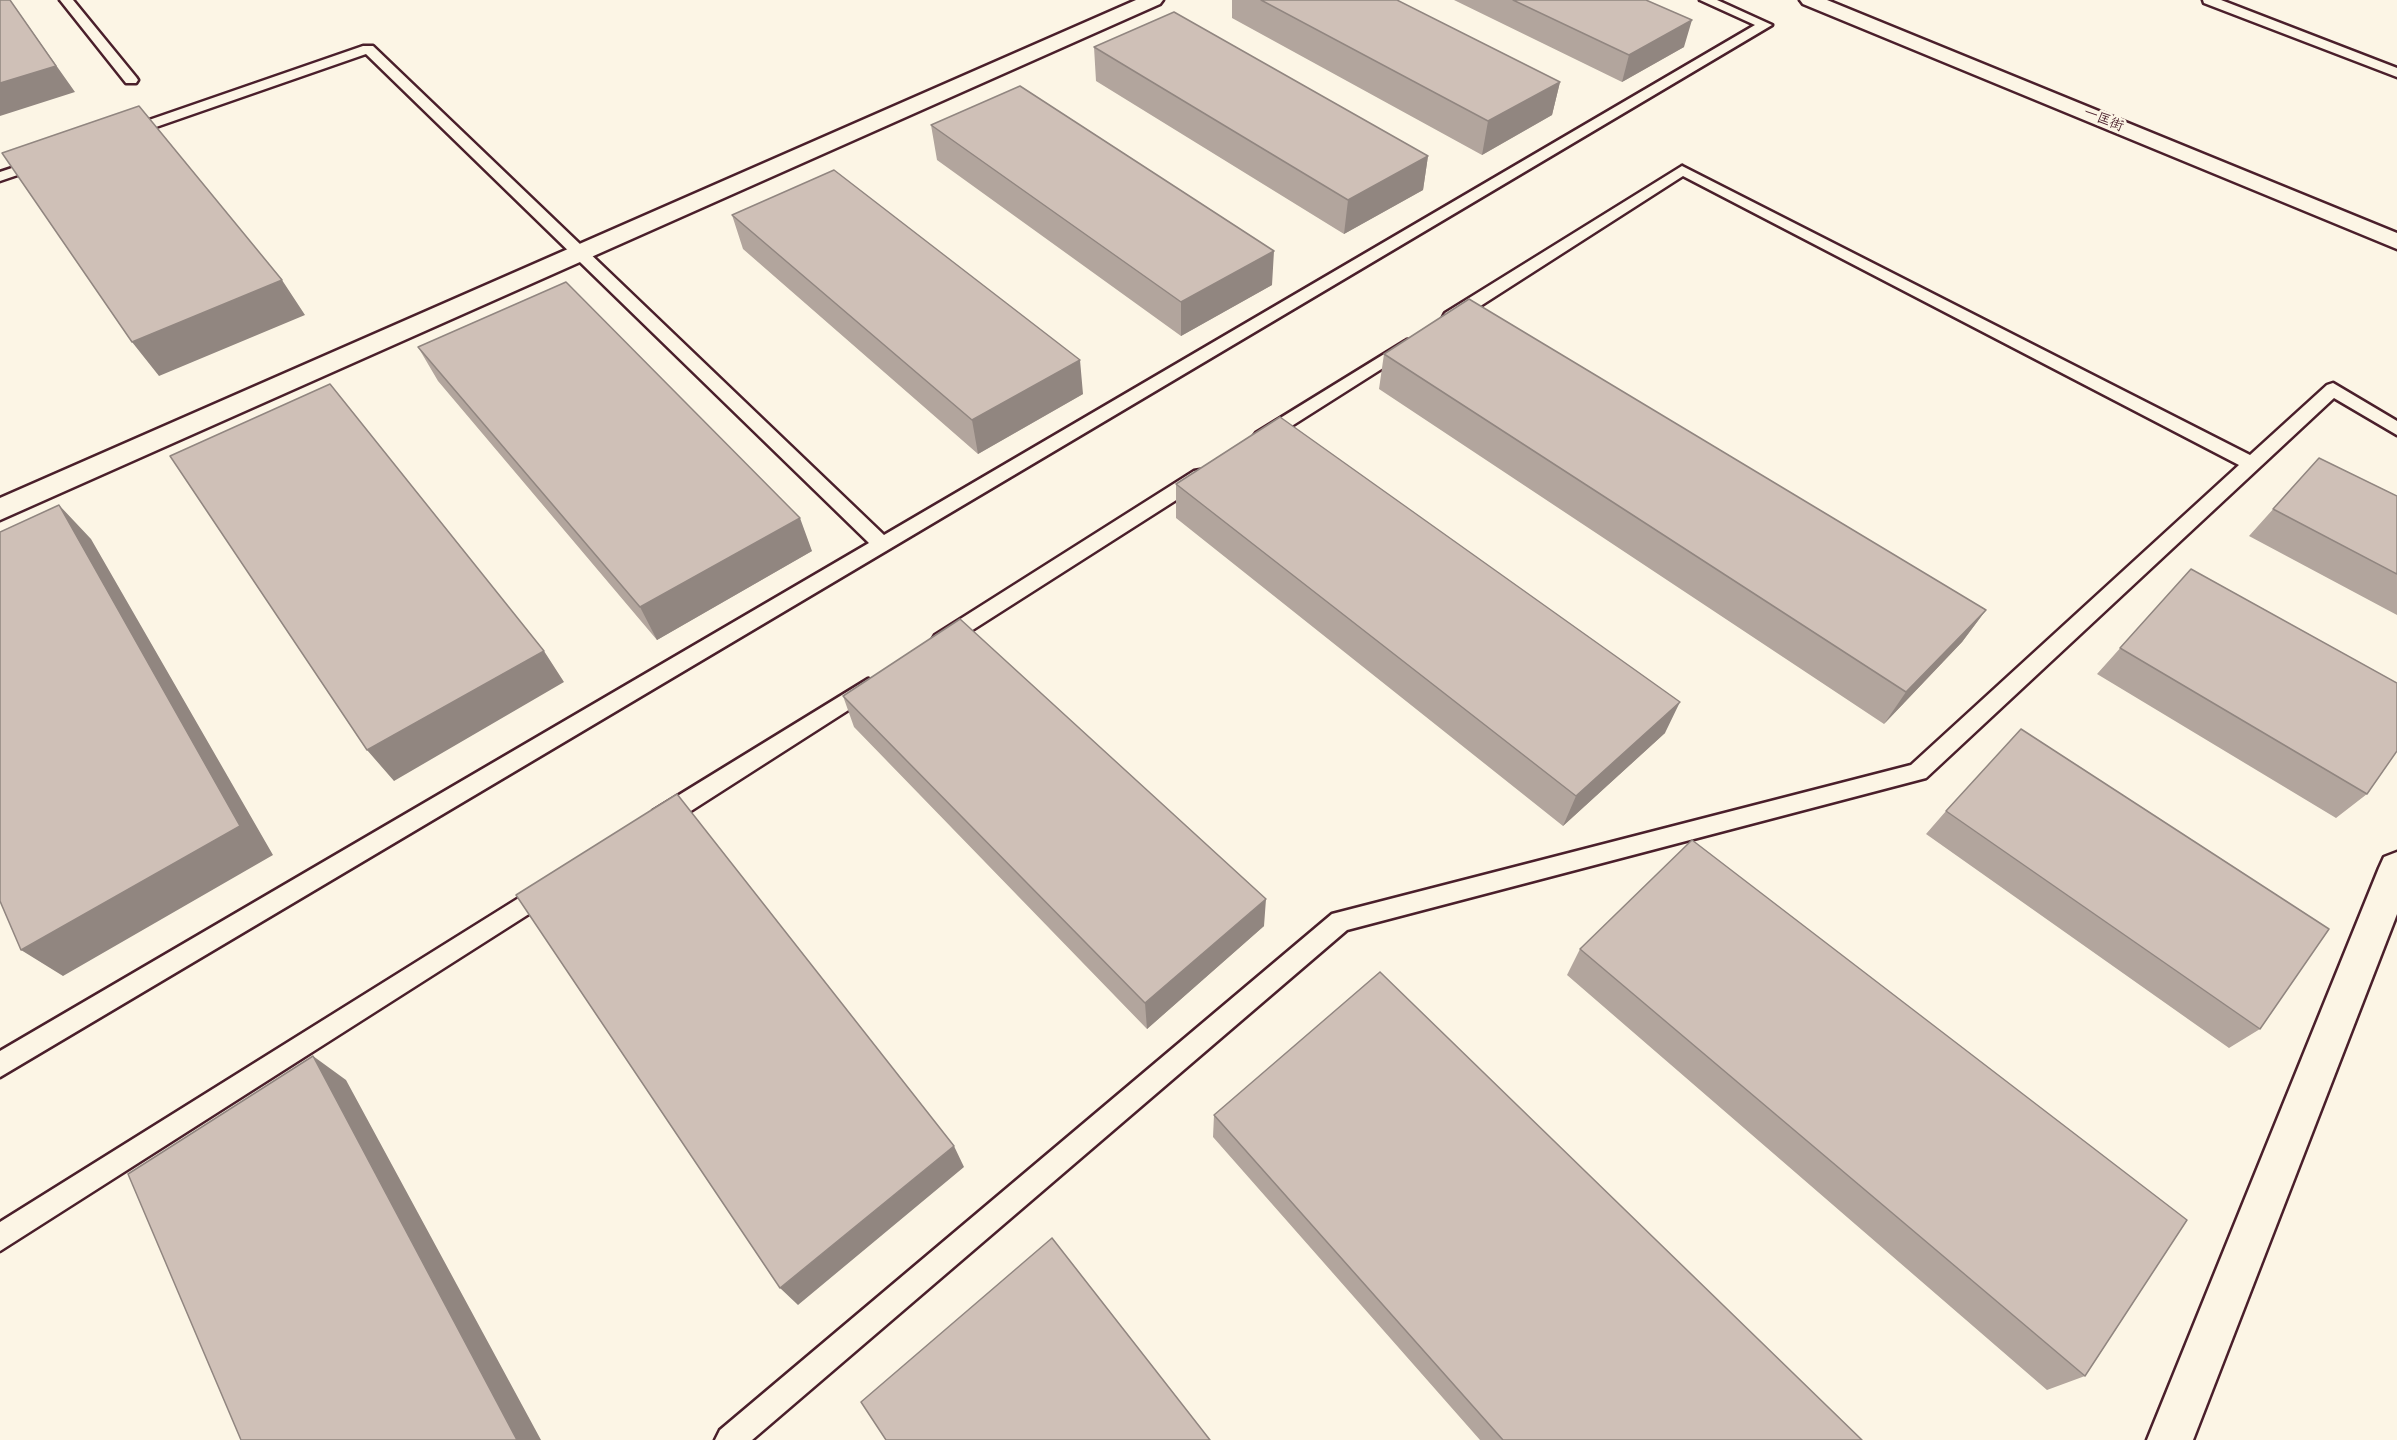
<!DOCTYPE html>
<html>
<head>
<meta charset="utf-8">
<style>
  body { margin:0 }
  canvas { display:block; background:#fcf5e5 }
</style>
</head>
<body>
<canvas width="2397" height="1440"></canvas>
<script>
const g = document.querySelector('canvas').getContext('2d');
g.lineJoin = 'round';
const toPath = rows => new Path2D(rows.map(r => 'M' + r).join(''));
function strokePath(path, color, width, dash) { g.strokeStyle = color; g.lineWidth = width; g.lineCap = dash ? 'butt' : 'round'; g.setLineDash(dash || []); g.stroke(path); }
function fill(path, color) { g.fillStyle = color; g.fill(path, 'evenodd'); }
function label(font, color, halo, rows, align = 'center') {
  g.font = font + ' Kalam,"LXGW WenKai TC",sans-serif'; g.lineWidth = 5; g.setLineDash([]); g.textBaseline = 'middle'; g.strokeStyle = halo; g.fillStyle = color; for (const [text, x, y, turn = 0] of rows) {
    g.save(); g.translate(x, y); g.rotate((+turn || 0) * Math.PI / 180); g.textAlign = isNaN(turn) ? turn : align; if (halo) g.strokeText(text, 0, 0); g.fillText(text, 0, 0); g.restore();
  }
}
const lane = toPath([
  [60,0,73,0,136,77,138,80,136,83,126,83,60,0],
  [1700,0,1717,0,1772,25,0,1077,0,1051,869,543,366,54,133,135,123,135,121,132,123,129,363,46,373,46,884,535,1755,25,1700,0],
  [2203,0,2221,0,2397,68,2397,77,2204,3,2203,0],
  [42,158,49,162,47,165,0,181,0,172,42,158],
  [1682,166,2250,455,2327,385,2333,383,2397,421,2397,435,2334,398,1926,778,1347,930,752,1440,715,1440,720,1430,1332,914,1911,765,2239,465,1683,176,1457,321,1445,321,1443,317,1445,313,1682,166],
  [1407,340,1413,341,1415,345,1413,349,1268,441,1256,441,1253,437,1256,433,1407,340],
  [1200,470,1206,471,1209,476,1206,481,949,645,942,648,935,645,932,640,935,635,1194,471,1200,470],
  [868,679,875,681,878,687,875,693,669,825,661,827,653,825,650,818,653,811,868,679],
  [546,881,554,884,557,891,554,898,0,1251,0,1222,546,881]
]);
const street = toPath([
  [2397,852,2397,914,2193,1440,2147,1440,2379,868,2384,857,2397,852]
]);
const secondary = toPath([
  [1136,0,1163,0,1160,4,0,520,0,498,1136,0],
  [1800,0,1827,0,2397,233,2397,249,1803,4,1800,0]
]);
strokePath(lane, '#4a1f2b', 5);
strokePath(street, '#4a1f2b', 5);
strokePath(secondary, '#4a1f2b', 5);
fill(lane, '#fcf5e5');
fill(street, '#fcf5e5');
fill(secondary, '#fcf5e5');
fill(toPath([
  [1232,0,1397,0,1560,82,1552,115,1482,155,1232,18],
  [1454,0,1646,0,1684,47,1622,82],
  [1094,47,1428,156,1423,190,1344,234,1096,81],
  [931,125,1272,285,1181,336,937,160],
  [732,215,1083,394,978,454,743,249],
  [418,347,812,551,657,640,438,381],
  [1384,354,1986,610,1962,642,1884,724,1379,389],
  [2319,458,2397,496,2397,615,2249,536],
  [1176,484,1665,733,1563,826,1176,518],
  [2191,569,2367,794,2336,818,2097,674],
  [843,696,1264,926,1147,1029,854,727],
  [1946,811,2260,1029,2229,1048,1926,834],
  [1580,949,2085,1376,2047,1390,1567,975],
  [1214,1115,1862,1440,1480,1440,1213,1137]
]), '#b2a59d');
fill(toPath([
  [10,0,75,92,0,116,0,83],
  [1692,20,1684,47,1622,82,1629,55],
  [1560,82,1552,115,1482,155,1488,121],
  [1428,156,1423,190,1344,234,1348,200],
  [1274,251,1272,285,1181,336,1181,302],
  [282,280,305,315,159,376,132,342],
  [1080,360,1083,394,978,454,972,420],
  [59,505,91,539,273,855,63,976,21,950],
  [800,518,812,551,657,640,640,607],
  [1986,610,1962,642,1884,724,1906,692],
  [544,651,564,682,394,781,367,750],
  [1680,702,1665,733,1563,826,1576,796],
  [1266,899,1264,926,1147,1029,1145,1003],
  [313,1056,346,1080,541,1440,517,1440],
  [954,1146,964,1167,798,1305,780,1288]
]), '#918680');
const building = toPath([
  [0,0,10,0,56,66,0,83,0,0],
  [1261,0,1397,0,1560,82,1488,121,1261,0],
  [1513,0,1646,0,1692,20,1629,55,1513,0],
  [1174,12,1428,156,1348,200,1094,47,1174,12],
  [1020,86,1274,251,1181,302,931,125,1020,86],
  [139,106,282,280,132,342,2,153,139,106],
  [834,170,1080,360,972,420,732,215,834,170],
  [566,282,800,518,640,607,418,347,566,282],
  [1469,299,1986,610,1906,692,1384,354,1469,299],
  [330,384,544,651,367,750,170,456,330,384],
  [1280,417,1680,702,1576,796,1176,484,1280,417],
  [2319,458,2397,496,2397,574,2273,509,2319,458],
  [59,505,240,826,21,950,0,901,0,532,59,505],
  [2191,569,2397,683,2397,751,2367,794,2120,648,2191,569],
  [960,619,1266,899,1145,1003,843,696,960,619],
  [2021,729,2329,929,2260,1029,1946,811,2021,729],
  [677,794,954,1146,780,1288,516,895,677,794],
  [1692,840,2187,1220,2085,1376,1580,949,1692,840],
  [1380,972,1862,1440,1503,1440,1214,1115,1380,972],
  [313,1056,517,1440,241,1440,128,1174,313,1056],
  [1052,1238,1210,1440,886,1440,861,1402,1052,1238]
]);
fill(building, '#cfc0b7');
strokePath(building, '#918680', 1.5);
label('14px', '#4a1f2b', '#fcf5e5', [
  ["一匡街",2103,121,22]
]);
</script>
</body>
</html>
